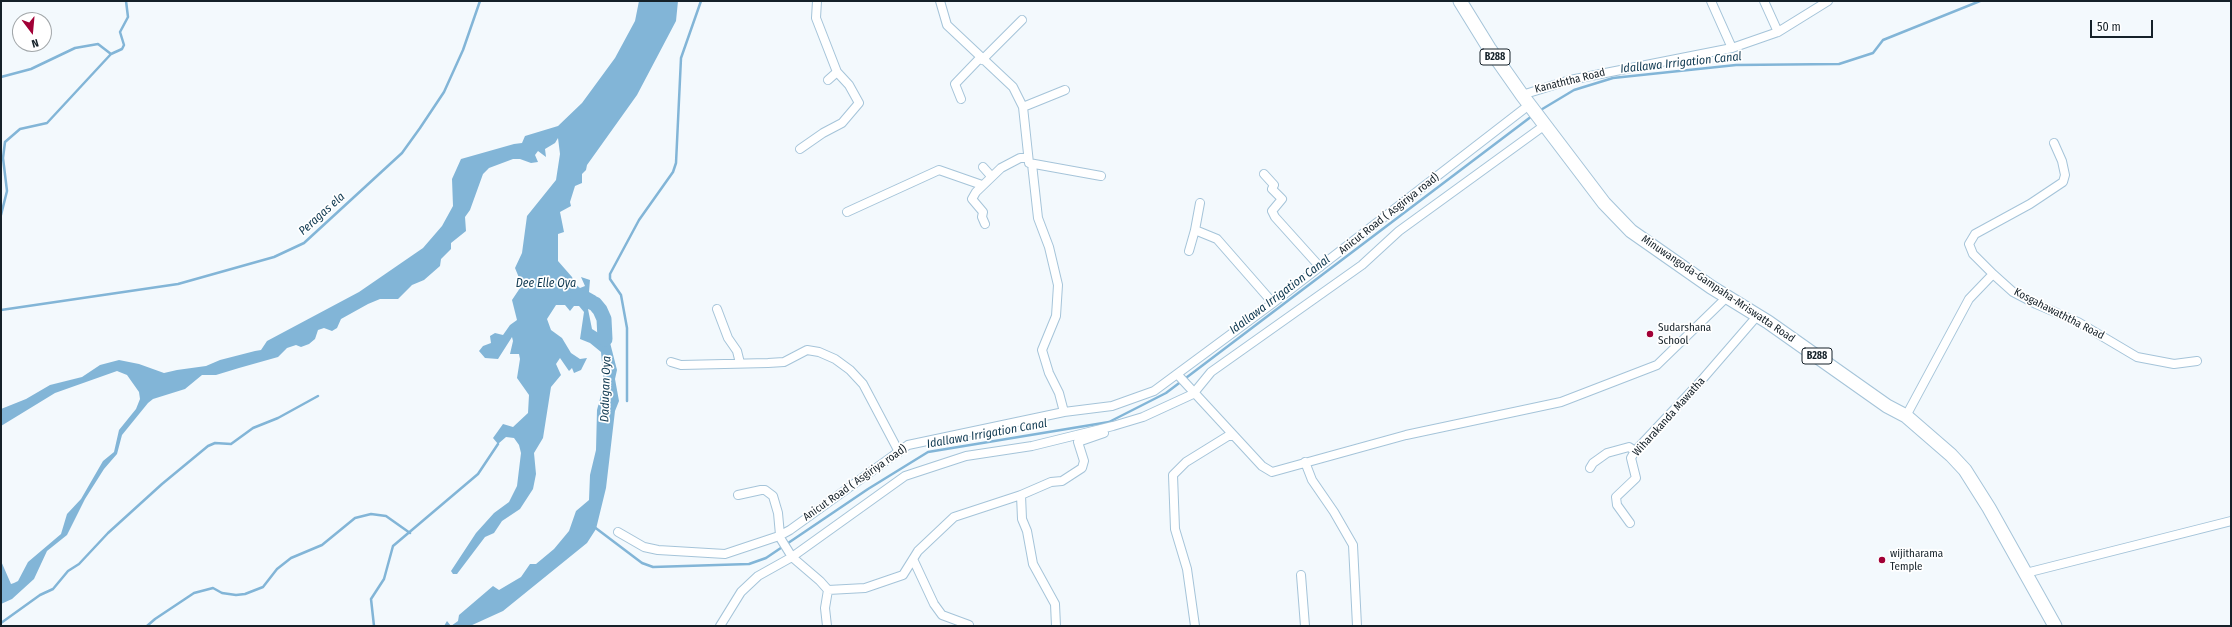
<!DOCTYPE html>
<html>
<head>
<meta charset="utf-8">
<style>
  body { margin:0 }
  #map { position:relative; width:2232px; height:627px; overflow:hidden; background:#f3f9fd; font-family:"Fira Sans Condensed",sans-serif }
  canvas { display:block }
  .frame { position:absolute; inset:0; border:2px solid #152129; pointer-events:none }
  .north { position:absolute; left:12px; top:12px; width:40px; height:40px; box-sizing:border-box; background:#fff; border:1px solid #a1a6a9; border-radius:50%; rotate:164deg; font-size:11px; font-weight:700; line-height:16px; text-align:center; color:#152129 }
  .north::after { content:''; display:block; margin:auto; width:14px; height:18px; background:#a10036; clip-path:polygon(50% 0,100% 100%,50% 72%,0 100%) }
  .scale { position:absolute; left:2090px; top:20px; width:63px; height:18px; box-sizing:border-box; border:2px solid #152129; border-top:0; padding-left:5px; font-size:12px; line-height:14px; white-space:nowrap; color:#152129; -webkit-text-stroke:3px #fff; paint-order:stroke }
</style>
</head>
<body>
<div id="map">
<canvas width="2232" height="627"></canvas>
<div class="frame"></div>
<div class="north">N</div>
<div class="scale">50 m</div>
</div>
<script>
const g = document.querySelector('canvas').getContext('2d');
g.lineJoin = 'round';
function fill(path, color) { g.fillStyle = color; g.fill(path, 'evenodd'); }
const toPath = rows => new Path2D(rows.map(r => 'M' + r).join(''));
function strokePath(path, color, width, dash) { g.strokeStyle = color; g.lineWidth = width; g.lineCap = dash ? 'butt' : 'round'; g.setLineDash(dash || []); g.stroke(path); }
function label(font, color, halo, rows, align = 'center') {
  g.font = font + ' "Fira Sans Condensed",sans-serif'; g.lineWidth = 3.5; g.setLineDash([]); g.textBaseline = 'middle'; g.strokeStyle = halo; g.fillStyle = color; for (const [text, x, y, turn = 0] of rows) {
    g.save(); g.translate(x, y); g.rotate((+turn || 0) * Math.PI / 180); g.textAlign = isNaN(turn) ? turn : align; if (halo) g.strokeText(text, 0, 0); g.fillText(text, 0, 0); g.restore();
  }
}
fill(toPath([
  [639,1,678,1,676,21,637,95,587,165,586,170,582,174,582,183,575,186,570,202,571,206,560,212,564,232,558,234,558,261,572,277,575,284,580,288,585,286,581,277,590,280,589,292,596,296,598,303,595,304,593,309,590,307,588,309,592,329,600,334,599,322,604,319,617,370,615,379,619,401,615,411,606,488,596,529,587,543,503,611,470,626,444,626,447,621,451,626,458,621,459,615,493,586,499,590,521,577,530,564,536,564,554,549,569,531,576,511,589,500,590,475,596,450,597,410,604,384,601,352,590,343,580,339,584,312,579,306,574,306,570,311,565,305,556,305,547,319,551,330,562,338,571,353,580,359,587,358,581,370,574,373,572,368,569,371,560,358,556,364,561,375,551,387,543,438,534,453,536,474,533,489,520,509,502,521,494,533,485,537,457,574,453,574,451,571,476,533,494,513,509,502,517,486,521,453,519,445,514,438,506,437,498,444,493,438,503,424,513,427,528,413,529,395,517,378,520,359,519,354,510,354,513,341,512,337,498,359,485,358,479,351,483,346,491,343,490,336,495,333,503,335,510,325,517,320,512,300,522,285,515,268,522,253,527,216,556,180,560,154,558,138,555,143,545,149,546,157,538,151,535,155,538,162,531,163,520,159,513,159,489,168,483,174,470,210,465,217,466,231,451,243,451,249,441,259,440,266,424,280,412,285,398,299,380,299,368,304,341,319,337,328,332,331,324,328,318,330,315,339,309,344,301,347,296,345,287,348,278,357,239,368,216,375,202,375,185,389,153,399,148,403,122,435,117,454,104,469,85,499,67,535,47,551,34,579,12,599,1,604,1,561,11,584,14,583,18,581,28,562,61,534,67,514,81,499,103,461,114,452,119,430,136,409,140,399,139,392,127,375,117,371,55,393,1,426,1,409,26,399,50,385,82,377,100,365,119,360,139,364,164,373,177,370,206,366,220,360,255,351,261,350,267,341,359,292,423,248,442,226,453,206,452,179,461,159,514,144,522,143,525,136,558,126,582,103,615,58,635,21]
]), '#82b5d7');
strokePath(toPath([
  [1,77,31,69,75,48,98,44,111,54],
  [1539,111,1574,90,1613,78,1736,65,1839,64,1873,53,1883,40,1980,1],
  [1,215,7,191,3,158,5,142,20,129,47,123,111,54,122,49,124,45,120,32,128,17,126,1],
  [1,310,178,284,274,257,304,243,402,153,420,128,444,92,463,50,480,1],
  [627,401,627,328,621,295,610,279,610,274,639,220,673,172,676,163,681,58,701,1],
  [593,526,642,563,653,567,749,564,766,558,868,489,928,452,1109,422,1166,393,1532,116],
  [1,623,40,595,53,589,68,571,79,564,108,533,162,484,208,446,215,443,231,444,253,428,278,418,318,396],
  [147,626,155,619,194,593,213,588,222,593,236,595,245,594,263,587,277,569,291,558,322,545,355,518,371,514,386,516,410,533],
  [374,626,371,599,384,579,393,546,478,474,498,444]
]), '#82b5d7', 2.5);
strokePath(toPath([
  [577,296,595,304,600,310,604,319,605,339]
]), '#82b5d7', 15);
const street = toPath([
  [940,1,947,25,1013,87,1023,107,1029,163,1101,176],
  [1764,1,1778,32],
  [1732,48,1778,32,1828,1],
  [982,60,1022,20],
  [828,80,837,72],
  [1522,95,1570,80,1732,48,1711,1],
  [961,99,955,84,980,58],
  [1023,107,1065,90],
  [800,149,823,133,842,123,859,103,849,85,837,72,816,18,817,1],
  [1032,164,1038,218,1049,247,1058,285,1056,316,1042,350,1049,373,1059,393,1064,412],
  [983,167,991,176],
  [1264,174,1274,185,1272,189,1282,199,1272,211,1275,217,1320,267],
  [847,212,939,170,982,185],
  [985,224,982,217,983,212,972,199,976,192,1001,168,1020,158,1028,158],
  [1195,230,1200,203],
  [1189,251,1195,230,1217,239,1273,303],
  [1993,274,1973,254,1969,244,1975,234,2030,204,2063,182,2065,175,2062,161,2054,143],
  [717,309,728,338,737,351,740,363],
  [671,362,681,365,768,363,784,362,807,350,819,352,835,359,850,370,863,384,899,452],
  [1178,375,1262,466,1272,472,1406,435,1561,402,1587,392,1657,365,1728,296],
  [1906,416,1969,299,1993,274,2013,292,2036,304,2078,322,2137,357,2174,364,2197,361],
  [1305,462,1312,480,1334,512,1353,545,1357,626],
  [1590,468,1593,463,1607,453,1629,447,1635,451],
  [738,495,761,490,765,490,773,496,778,513,780,535],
  [1021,495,1022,519,1027,531,1033,564,1055,604,1056,626],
  [1630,523,1617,505,1616,497,1636,478,1631,458,1635,451,1700,382,1758,315],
  [618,532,644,547,658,550,725,554,779,536,790,530,908,445,1064,412,1112,406,1154,391,1273,303,1529,105],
  [779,536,792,557,820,581,828,590,825,608,827,626],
  [913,559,934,604,942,615,969,625],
  [2026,573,2231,521],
  [1301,575,1305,626],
  [828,590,865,588,903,575,918,551,954,517,1021,495,1051,482,1062,481,1082,468,1084,461,1078,442,1104,433],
  [720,626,741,592,758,576,792,557,905,476,966,456,1032,446,1113,426,1143,417,1193,394,1211,372,1362,265,1399,231,1545,125],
  [1195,626,1187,569,1175,529,1173,475,1186,462,1228,436,1234,436]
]);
const primary = toPath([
  [1460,1,1489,48,1522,95,1604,203,1631,231,1711,287,1768,322,1887,406,1906,416,1951,455,1965,470,1989,508,2055,626]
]);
strokePath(street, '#a5c4d9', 10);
strokePath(primary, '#a5c4d9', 15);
strokePath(street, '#fff', 8);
strokePath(primary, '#fff', 13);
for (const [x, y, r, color] of [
  [1650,334,4,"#a10036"],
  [1882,560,4,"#a10036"]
]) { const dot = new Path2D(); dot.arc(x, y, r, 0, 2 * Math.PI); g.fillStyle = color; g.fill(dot); strokePath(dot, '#fff', 1.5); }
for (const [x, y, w] of [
  [1495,57,30],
  [1817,356,30]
]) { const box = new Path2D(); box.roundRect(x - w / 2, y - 8, w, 16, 3); g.fillStyle = '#fff'; g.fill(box); strokePath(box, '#152129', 1); }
label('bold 10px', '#152129', null, [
  ["B288",1495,57],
  ["B288",1817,356]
]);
label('11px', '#152129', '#fff', [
  ["Kanaththa Road",1570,81,-14],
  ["Anicut Road ( Asgiriya road)",1389,214,-38],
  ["Minuwangoda-Gampaha-Mriswatta Road",1718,289,34],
  ["Kosgahawaththa Road",2059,314,27],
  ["Wiharakanda Mawatha",1669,417,-48],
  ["Anicut Road ( Asgiriya road)",855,483,-35]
]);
label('11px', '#152129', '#fff', [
  ["Sudarshana",1658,328],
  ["School",1658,341],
  ["wijitharama",1890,554],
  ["Temple",1890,567]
], 'left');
label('italic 12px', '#0f3951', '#fff', [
  ["Idallawa Irrigation Canal",1681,63,-6],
  ["Peragas ela",322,214,-42],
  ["Dee Elle Oya",546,284],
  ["Idallawa Irrigation Canal",1280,295,-37],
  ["Dadugan Oya",606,389,-88],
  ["Idallawa Irrigation Canal",987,434,-10]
]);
</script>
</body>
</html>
